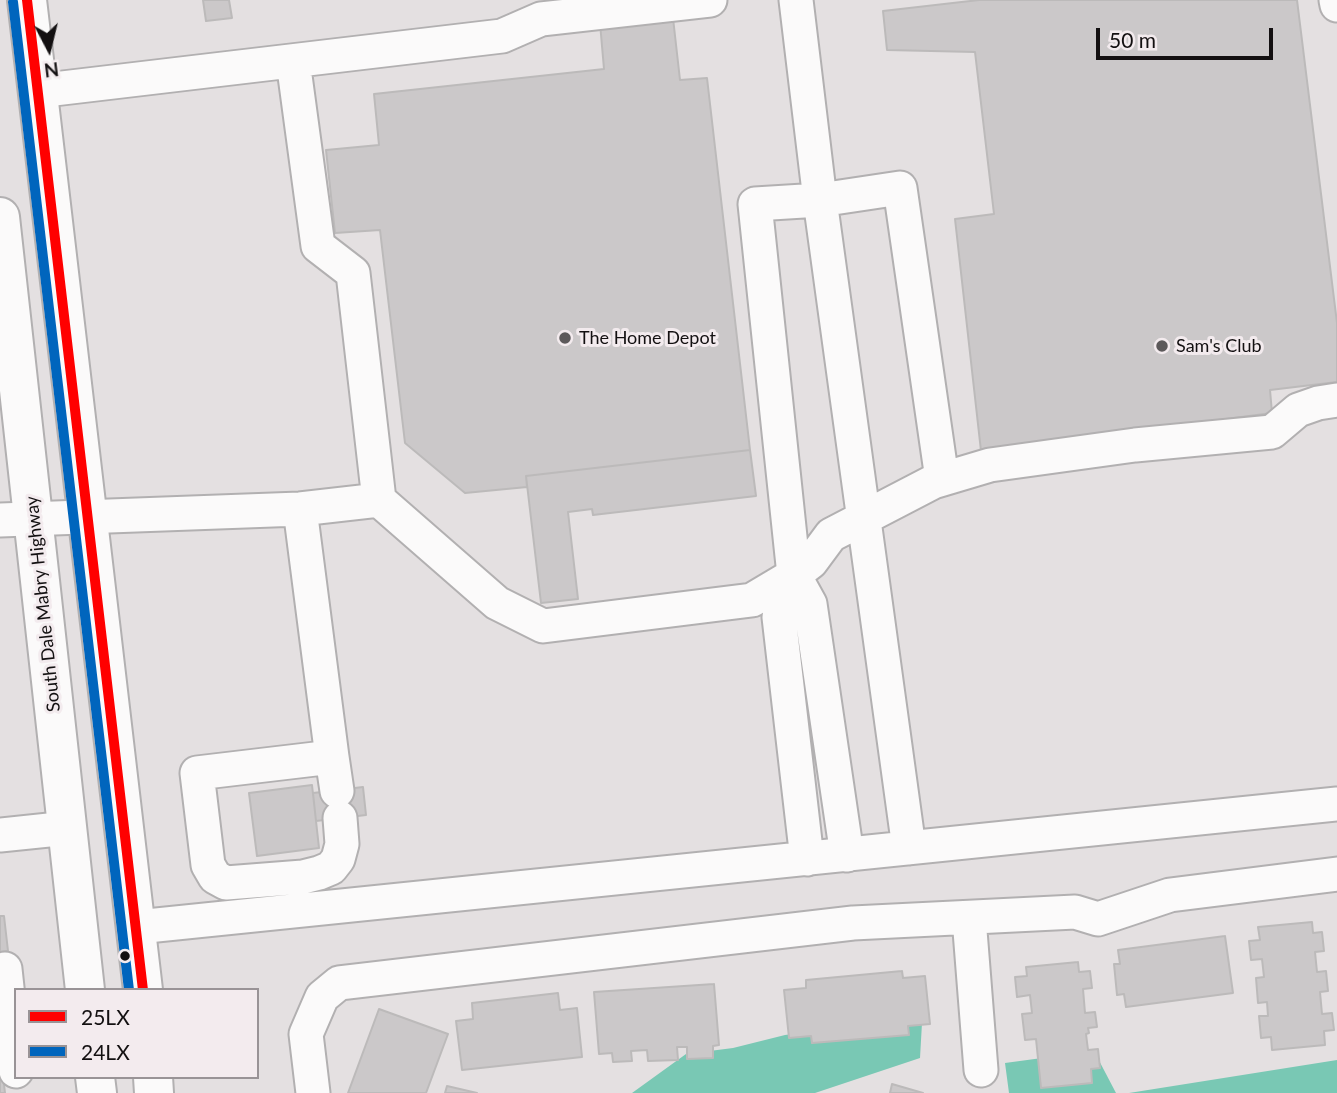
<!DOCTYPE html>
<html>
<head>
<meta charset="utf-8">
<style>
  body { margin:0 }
  #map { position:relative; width:1337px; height:1093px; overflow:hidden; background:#e4e0e1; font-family:Lato,sans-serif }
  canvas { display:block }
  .legend { position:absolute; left:14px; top:988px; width:245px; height:91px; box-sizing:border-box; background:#f3ebee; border:2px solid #999396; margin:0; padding:9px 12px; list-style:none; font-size:21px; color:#131011 }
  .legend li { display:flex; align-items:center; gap:14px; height:35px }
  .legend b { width:35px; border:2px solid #999396 }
  .north { position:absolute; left:14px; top:14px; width:70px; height:70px; -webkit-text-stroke:5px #f3ebee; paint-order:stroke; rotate:173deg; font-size:19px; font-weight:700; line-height:28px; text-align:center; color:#131011 }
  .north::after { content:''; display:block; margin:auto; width:24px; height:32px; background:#131011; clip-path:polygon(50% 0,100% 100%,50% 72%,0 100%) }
  .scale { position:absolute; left:1096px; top:28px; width:177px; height:32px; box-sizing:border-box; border:4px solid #131011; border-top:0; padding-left:9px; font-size:21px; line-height:24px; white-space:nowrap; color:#131011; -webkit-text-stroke:5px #f3ebee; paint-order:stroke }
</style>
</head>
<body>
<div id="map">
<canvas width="1337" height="1093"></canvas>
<ul class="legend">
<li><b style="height:9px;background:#f00"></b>25LX</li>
<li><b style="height:9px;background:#0065bd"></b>24LX</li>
</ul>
<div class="north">N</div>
<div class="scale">50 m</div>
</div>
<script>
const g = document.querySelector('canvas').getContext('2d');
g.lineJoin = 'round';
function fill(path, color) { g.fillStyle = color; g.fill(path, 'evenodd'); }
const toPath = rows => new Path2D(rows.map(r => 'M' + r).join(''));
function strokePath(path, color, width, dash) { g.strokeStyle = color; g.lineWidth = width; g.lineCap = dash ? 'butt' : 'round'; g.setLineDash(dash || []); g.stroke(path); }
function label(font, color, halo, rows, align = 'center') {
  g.font = font + ' Lato,sans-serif'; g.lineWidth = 6; g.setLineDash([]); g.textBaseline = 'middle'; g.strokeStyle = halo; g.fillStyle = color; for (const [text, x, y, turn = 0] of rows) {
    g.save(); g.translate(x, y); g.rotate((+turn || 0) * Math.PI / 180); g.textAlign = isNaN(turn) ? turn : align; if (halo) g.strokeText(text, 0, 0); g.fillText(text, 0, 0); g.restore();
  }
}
fill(toPath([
  [874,1023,922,1023,920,1058,815,1093,632,1093,686,1054,733,1048,785,1035],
  [1094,1051,1116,1093,1009,1093,1005,1063],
  [1337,1060,1337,1093,1129,1093]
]), '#79c8b4');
const building = toPath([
  [203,0,229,0,232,18,206,21,203,0],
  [979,0,1297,0,1337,323,1337,382,1270,390,1272,413,981,451,955,219,994,214,975,52,887,50,883,11,979,0],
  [673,18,680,80,707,78,750,450,526,476,527,487,465,493,405,443,380,230,335,233,326,150,379,145,374,94,604,69,600,23,673,18],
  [750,450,756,496,593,515,592,509,568,512,578,599,541,603,526,476,750,450],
  [312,785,319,848,257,856,249,793,312,785],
  [363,787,366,815,316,821,313,793,363,787],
  [0,916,4,916,8,951,0,952,0,916],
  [1312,922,1313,933,1322,932,1324,951,1315,952,1317,972,1326,971,1328,991,1320,992,1322,1014,1332,1013,1334,1030,1324,1031,1325,1045,1272,1050,1271,1037,1261,1038,1259,1016,1268,1016,1267,1002,1258,1003,1256,978,1264,977,1262,959,1251,960,1249,941,1260,940,1258,927,1312,922],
  [1225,936,1233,993,1126,1007,1124,994,1117,995,1114,964,1120,964,1118,950,1225,936],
  [1078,962,1079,972,1090,971,1092,988,1083,989,1085,1013,1095,1012,1097,1027,1088,1028,1089,1033,1086,1034,1088,1050,1098,1049,1100,1068,1091,1069,1092,1083,1041,1088,1036,1039,1025,1040,1022,1014,1032,1013,1030,995,1017,997,1015,977,1027,976,1026,967,1078,962],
  [902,971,903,978,925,976,930,1024,908,1026,909,1035,812,1043,811,1036,789,1038,784,990,806,988,806,980,902,971],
  [714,984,719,1045,713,1046,713,1058,687,1059,687,1047,677,1047,678,1060,648,1061,647,1050,631,1051,632,1061,613,1062,612,1053,599,1054,594,992,714,984],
  [558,993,560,1010,577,1008,582,1057,462,1070,456,1021,473,1019,472,1003,558,993],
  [379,1009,448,1034,426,1093,348,1093,379,1009],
  [0,1050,5,1093,0,1093,0,1050],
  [892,1084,923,1093,890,1093,892,1084],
  [447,1086,477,1093,445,1093,447,1086]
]);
fill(building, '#cbc8c9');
strokePath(building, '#bcbaba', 2);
const minor = toPath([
  [796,0,820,200,755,204,794,575,810,604,847,855],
  [1336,0,1337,5],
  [293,61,318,246,353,273,379,500],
  [37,91,502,36,541,19,710,0],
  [300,509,332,757,197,773,208,865,215,877,226,883,303,877,319,873,331,868,338,859,342,844,340,818],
  [0,520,300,509,379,500,497,603,543,626,752,600,794,575,811,562,831,535,933,482,990,465,1135,445,1272,432,1298,410,1318,403,1337,400],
  [794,575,779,617,807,859],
  [332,757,337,791],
  [0,835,68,828],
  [909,848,820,200,900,188,942,479],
  [969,918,981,1070],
  [137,927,1337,804],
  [0,970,5,969,16,1071],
  [313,1093,306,1034,322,997,339,983,853,923,1075,912,1098,919,1170,895,1337,874]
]);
const major = toPath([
  [27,0,143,990],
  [0,217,85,990],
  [95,1077,97,1093],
  [153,1077,154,1093]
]);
strokePath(minor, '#b2b0b1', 37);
strokePath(major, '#b2b0b1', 42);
strokePath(minor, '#fbfafa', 33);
strokePath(major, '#fbfafa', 38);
strokePath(toPath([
  [27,0,143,990]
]), '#f00', 10);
strokePath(toPath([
  [13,2,129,990]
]), '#0065bd', 10);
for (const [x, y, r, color] of [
  [565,338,7,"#5c595a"],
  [1162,346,7,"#5c595a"],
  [125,956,6,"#131011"]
]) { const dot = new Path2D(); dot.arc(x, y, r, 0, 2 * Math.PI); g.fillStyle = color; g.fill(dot); strokePath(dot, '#f3ebee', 2.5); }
label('18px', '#131011', '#f3ebee', [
  ["The Home Depot",579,338],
  ["Sam's Club",1176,346]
], 'left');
label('18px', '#131011', '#f3ebee', [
  ["South Dale Mabry Highway",43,604,-96]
]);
</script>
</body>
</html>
